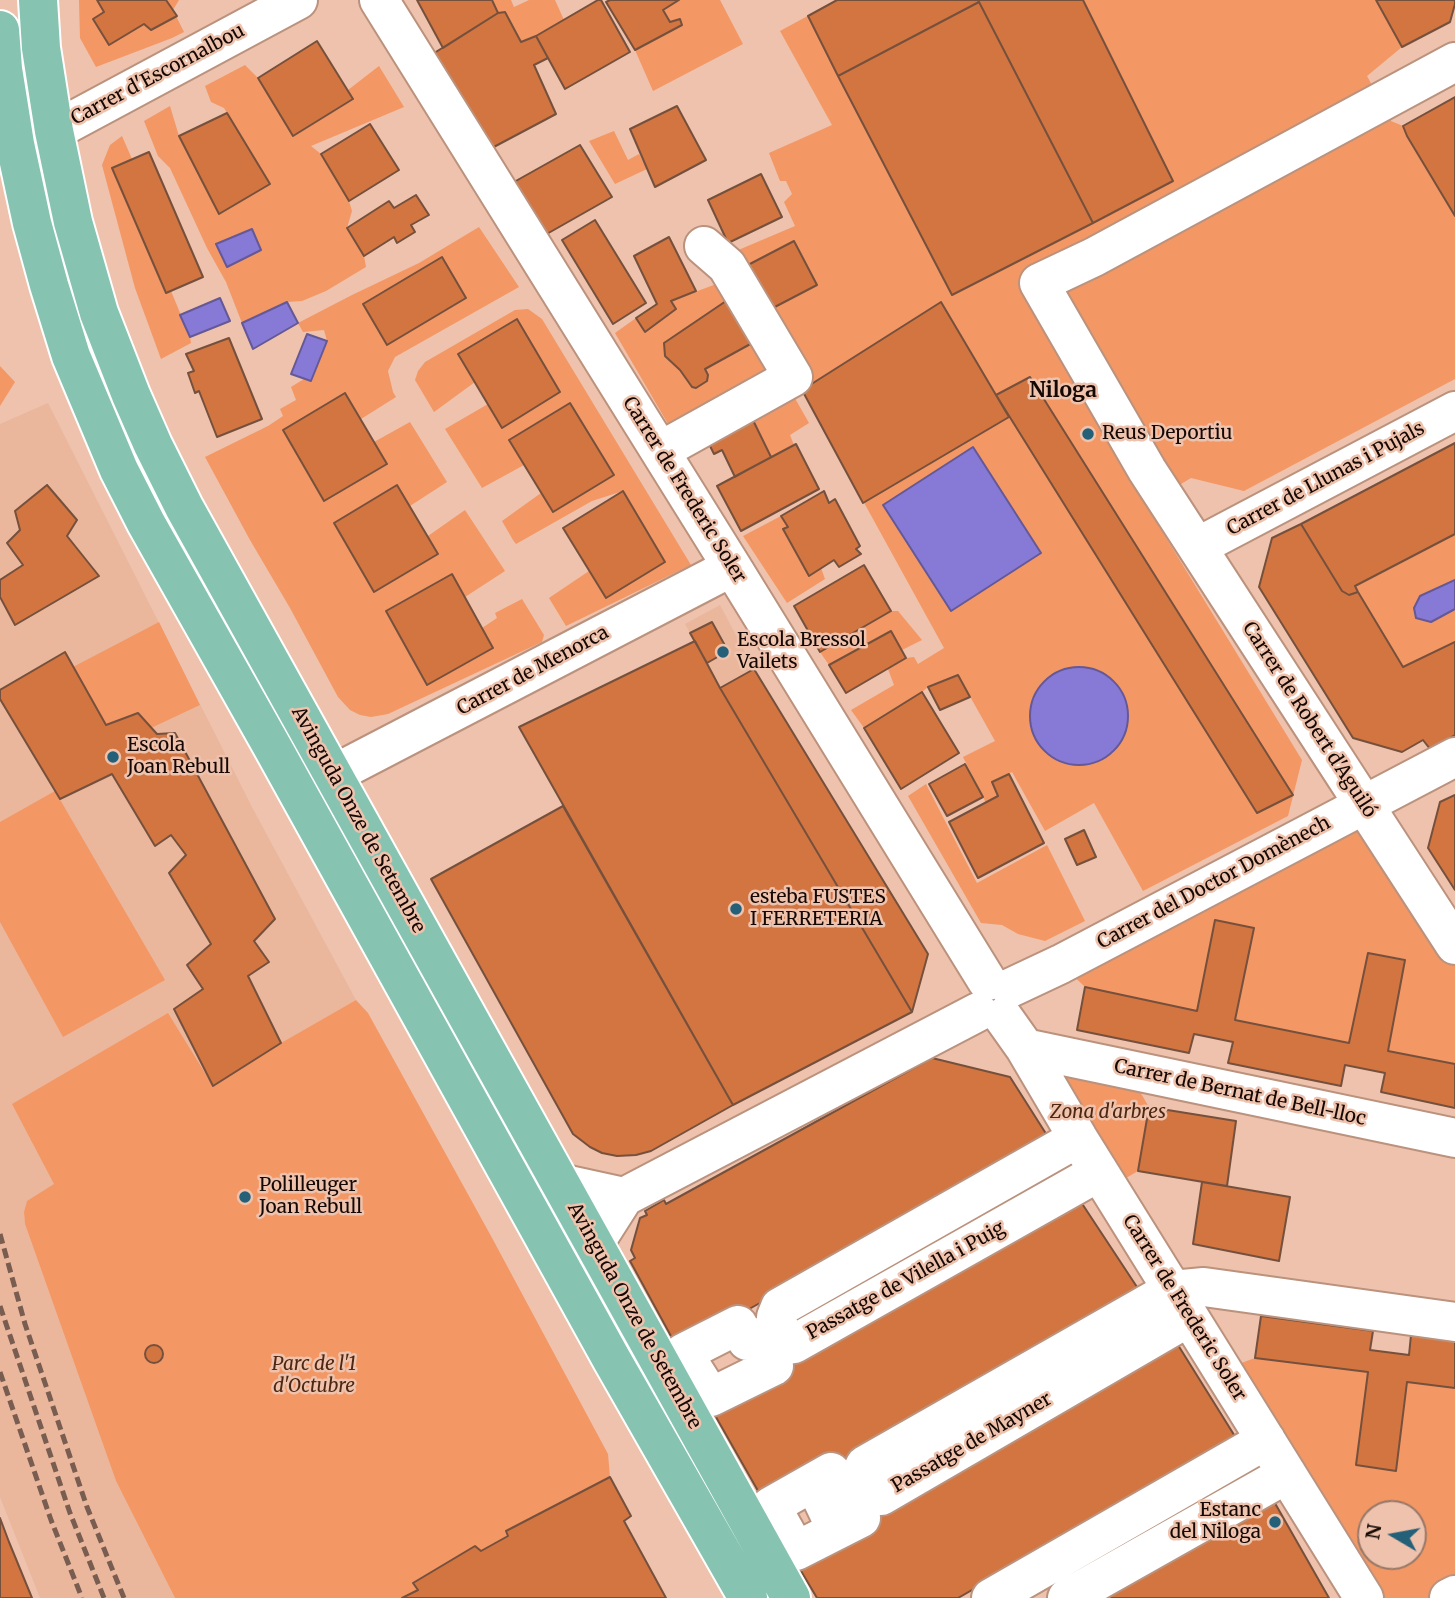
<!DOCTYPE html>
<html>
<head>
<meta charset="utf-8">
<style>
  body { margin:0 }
  #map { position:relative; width:1455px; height:1598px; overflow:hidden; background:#eec2ac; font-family:Merriweather,serif }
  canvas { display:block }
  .north { position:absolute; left:1357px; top:1500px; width:70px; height:70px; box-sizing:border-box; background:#eec2ac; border:2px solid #977868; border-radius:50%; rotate:280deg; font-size:19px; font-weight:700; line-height:28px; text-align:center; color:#150803 }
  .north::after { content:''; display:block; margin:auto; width:24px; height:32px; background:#256079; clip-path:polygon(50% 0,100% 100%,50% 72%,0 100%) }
</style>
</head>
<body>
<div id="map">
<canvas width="1455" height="1598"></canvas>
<div class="north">N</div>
</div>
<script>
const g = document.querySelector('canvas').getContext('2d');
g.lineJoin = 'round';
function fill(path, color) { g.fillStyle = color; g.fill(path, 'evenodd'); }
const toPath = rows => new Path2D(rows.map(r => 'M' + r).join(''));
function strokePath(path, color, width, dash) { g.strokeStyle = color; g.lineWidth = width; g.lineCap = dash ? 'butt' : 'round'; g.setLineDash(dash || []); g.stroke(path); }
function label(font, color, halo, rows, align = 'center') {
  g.font = font + ' Merriweather,serif'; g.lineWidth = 5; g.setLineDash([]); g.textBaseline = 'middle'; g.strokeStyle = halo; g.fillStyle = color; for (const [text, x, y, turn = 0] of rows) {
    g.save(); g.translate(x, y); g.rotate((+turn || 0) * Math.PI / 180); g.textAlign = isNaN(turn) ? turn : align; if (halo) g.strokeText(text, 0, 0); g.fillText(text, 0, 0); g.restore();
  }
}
fill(toPath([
  [48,403,253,809,356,1000,281,1043,27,1202,24,1212,25,1224,116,1481,175,1598,40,1598,0,1497,0,424],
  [720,605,754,669,720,688,685,624]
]), '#eab79d');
fill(toPath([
  [79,0,179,0,173,10,184,32,172,38,96,67,80,38],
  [492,0,511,0,514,7,529,0,555,0,564,20,536,36,521,42,505,12,498,13],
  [679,0,720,0,743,44,653,91,635,50,682,25,680,19,670,22,663,10],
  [837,0,1376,0,1402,47,1367,76,1391,121,1403,126,1407,136,1455,216,1455,379,1244,491,1191,478,1146,505,1302,760,1288,816,1143,891,1094,803,1045,831,1012,772,992,782,998,796,986,803,963,757,995,741,958,675,928,687,922,692,864,728,851,710,894,685,888,669,906,658,914,657,918,664,944,648,802,390,769,310,817,285,795,241,746,266,736,251,795,226,784,202,792,194,786,181,780,181,769,153,832,125,780,31],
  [245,65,258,78,294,136,353,100,348,90,379,66,404,107,311,146,321,154,349,201,352,211,347,228,364,256,366,267,326,291,302,301,287,302,242,323,226,282,207,248,170,168,158,156,144,121,170,106,179,136,220,214,270,184,224,108,211,102,205,86],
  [614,131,628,160,639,154,647,169,615,184,589,141],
  [122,136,132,159,112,168,165,293,171,291,190,337,191,343,161,359,135,288,102,165,110,145],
  [479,227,519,287,395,357,388,371,393,392,396,397,361,419,345,393,283,430,324,501,387,465,374,442,410,422,447,482,410,506,396,485,334,523,374,591,438,554,428,536,465,510,505,571,465,597,452,575,386,611,426,685,493,648,482,628,497,618,495,613,522,599,544,635,542,642,388,714,371,717,360,715,350,710,338,697,290,608,250,540,205,457,268,426,283,416,280,409,296,400,291,387,304,379,312,381,327,341,324,330,303,332,298,323,352,295,419,263],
  [727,280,779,373,671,429,615,333,636,318,645,332,675,310,671,301],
  [528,309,542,319,691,565,566,626,549,598,589,571,606,598,665,562,623,491,592,501,516,544,513,540,502,521,541,493,553,512,613,475,570,403,510,440,524,465,482,488,445,429,488,404,502,427,560,392,517,319,459,354,475,382,434,412,415,380,418,371,425,362,515,310],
  [0,366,15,382,0,406],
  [792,393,809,423,790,435,794,445,771,457,749,412],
  [781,516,788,527,783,530,808,575,821,568,825,579,787,603,743,536],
  [1455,534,1455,642,1403,667,1355,586],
  [891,611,898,611,922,640,902,650,891,631,829,665,820,652],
  [159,622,200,705,151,728,138,713,106,725,73,667],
  [926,784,977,883,1047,845,1085,921,1045,941,1018,934,1002,925,981,923,908,796],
  [55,791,165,980,63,1037,0,922,0,822],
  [1364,804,1455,945,1455,1064,1388,1051,1405,959,1368,953,1349,1043,1235,1020,1254,928,1215,920,1197,1011,1085,987,1061,964],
  [356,1000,368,1013,491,1236,608,1454,610,1477,506,1531,508,1536,481,1551,475,1546,414,1582,418,1590,402,1598,175,1598,116,1481,25,1224,24,1212,27,1201,54,1184,12,1104,168,1013,213,1086,281,1043],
  [1025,1048,1127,1070,1149,1107,1138,1171,1109,1188],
  [1255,1358,1368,1372,1356,1465,1396,1470,1407,1382,1455,1388,1455,1595,1449,1598,1364,1598,1222,1370],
  [1371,1514,1413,1514,1413,1556,1371,1556]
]), '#f39765');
const water = toPath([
  [252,229,261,250,227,267,216,244,252,229],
  [220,298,230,321,190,337,180,315,220,298],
  [287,302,298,323,253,349,242,323,287,302],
  [307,334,327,341,311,381,291,374,307,334],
  [973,447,1041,553,951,611,883,505,973,447],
  [1455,580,1455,609,1431,622,1416,618,1414,608,1420,596,1455,580],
  '1030 716a49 49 0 1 1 98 0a49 49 0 1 1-98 0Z'
]);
fill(water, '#877ad6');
strokePath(water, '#655897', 2);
const building = toPath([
  [97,0,166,0,177,16,151,30,144,24,109,45,93,19,104,12,97,0],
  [417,0,492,0,498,13,443,48,417,0],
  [598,0,601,0,630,52,565,89,536,36,598,0],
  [610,0,679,0,663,10,670,22,680,19,682,25,635,50,606,2,610,0],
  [837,0,978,0,979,2,838,76,808,16,837,0],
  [978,0,1083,0,1173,181,1093,223,978,0],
  [1376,0,1455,0,1455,4,1450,22,1402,47,1376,0],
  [979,2,1093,223,952,295,838,76,979,2],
  [505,12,521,42,536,36,548,58,534,65,556,114,490,149,431,55,498,13,505,12],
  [317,41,353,99,293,136,258,78,317,41],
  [1455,97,1455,216,1407,136,1403,126,1455,97],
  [677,106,706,160,655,187,630,129,677,106],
  [227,113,270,184,219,214,179,136,227,113],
  [370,124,399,170,349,201,321,154,370,124],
  [580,145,612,197,545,235,514,182,580,145],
  [149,152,203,277,166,293,112,168,149,152],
  [761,174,782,217,728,243,708,200,761,174],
  [416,195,429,215,411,225,415,232,397,243,394,237,364,256,347,228,389,201,394,208,416,195],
  [595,220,646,303,613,324,562,240,595,220],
  [669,237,696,291,671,301,676,309,645,332,636,318,657,304,634,256,669,237],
  [794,241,817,285,769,310,746,266,794,241],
  [442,257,466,298,387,345,363,304,442,257],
  [729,299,754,342,705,369,708,375,707,381,696,388,692,387,680,370,665,356,664,343,729,299],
  [941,302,1009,417,863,503,802,390,941,302],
  [517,319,560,392,502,428,458,354,517,319],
  [229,338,262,419,217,437,199,391,195,393,188,373,194,371,186,354,229,338],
  [1030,377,1293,795,1257,813,996,395,1030,377],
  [345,393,387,464,324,501,283,430,345,393],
  [570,403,614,475,553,512,509,440,570,403],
  [749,412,771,457,735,477,722,450,714,454,704,434,749,412],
  [1455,443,1455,534,1355,586,1358,592,1349,595,1342,591,1301,524,1455,443],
  [796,444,819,489,741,531,717,486,796,444],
  [47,485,77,520,67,536,99,576,15,625,0,597,0,580,23,565,7,543,20,530,15,511,47,485],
  [397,485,438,554,374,592,334,523,397,485],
  [623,491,665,562,606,598,563,528,623,491],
  [824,491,829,503,835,499,860,546,856,549,861,554,839,567,834,560,809,576,783,529,788,527,781,516,824,491],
  [1301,524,1342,591,1349,595,1358,592,1403,667,1455,642,1455,735,1430,749,1423,740,1402,752,1353,738,1259,587,1272,538,1301,524],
  [864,565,891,611,820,652,794,606,864,565],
  [452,574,493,648,427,685,386,611,452,574],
  [712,622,728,651,707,663,690,633,712,622],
  [891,631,906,658,846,693,829,665,891,631],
  [695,641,720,688,912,1012,733,1105,519,727,695,641],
  [65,652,106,725,138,713,157,734,175,733,275,919,254,941,269,962,248,976,281,1043,213,1086,174,1009,203,989,187,965,211,944,169,873,186,855,171,835,155,846,112,774,60,799,0,699,0,690,65,652],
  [754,669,928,954,912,1012,720,688,754,669],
  [958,675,970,697,940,710,928,687,958,675],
  [922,692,959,753,901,789,864,728,922,692],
  [965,764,983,797,947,816,929,784,965,764],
  [1009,774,1044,843,978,878,949,822,998,796,992,782,1009,774],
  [1455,795,1455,890,1428,848,1440,802,1455,795],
  [563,806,733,1105,651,1151,636,1155,617,1156,602,1153,590,1147,573,1134,431,879,563,806],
  [1084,830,1096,857,1077,865,1065,839,1084,830],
  [1215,920,1254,928,1235,1020,1349,1043,1368,953,1405,960,1388,1051,1455,1064,1455,1108,1381,1092,1385,1073,1345,1065,1341,1086,1228,1063,1233,1042,1194,1034,1189,1053,1077,1030,1085,987,1197,1011,1215,920],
  [932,1058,1010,1077,1050,1140,678,1349,630,1261,635,1258,631,1250,640,1218,647,1215,645,1211,664,1200,666,1204,932,1058],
  [1149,1107,1236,1121,1227,1186,1138,1171,1149,1107],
  [1202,1182,1290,1197,1279,1261,1193,1244,1202,1182],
  [1079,1199,1137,1287,1134,1298,766,1505,708,1403,1079,1199],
  [1261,1316,1373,1331,1370,1350,1409,1355,1411,1335,1455,1341,1455,1388,1407,1382,1396,1471,1356,1465,1368,1372,1255,1358,1261,1316],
  [1178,1345,1236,1438,958,1598,817,1598,791,1554,1178,1345],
  '145 1354a9 9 0 1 1 18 0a9 9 0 1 1-18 0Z',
  [610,1477,631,1516,624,1521,666,1598,402,1598,418,1590,413,1583,475,1546,481,1551,508,1536,506,1531,610,1477],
  [1272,1498,1329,1598,1097,1598,1272,1498],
  [0,1518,9,1542,32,1598,0,1598,0,1518]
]);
fill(building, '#d37540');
strokePath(building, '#75503d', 2);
const minor = toPath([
  [379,0,732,567,987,981],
  [1455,62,1094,257,1039,283,1147,470,1455,945],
  [54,131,298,0],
  [660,451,793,377,727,266,704,246],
  [1197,547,1455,411],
  [334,774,732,567],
  [1010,988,1061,964,1455,757],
  [1003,1017,1025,1048,1078,1138,1364,1598],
  [1025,1048,1455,1138],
  [1078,1138,780,1307,776,1317,780,1330,786,1340,794,1344,1099,1172],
  [560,1183,624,1197],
  [594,1244,624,1197,978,1012],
  [1189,1317,881,1496,869,1494,862,1485,860,1475,865,1465,1172,1290,1204,1287,1455,1322],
  [738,1325,747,1341,758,1337,774,1366,711,1397,683,1353,738,1325],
  [831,1472,841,1488,822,1499,831,1518,853,1504,861,1518,796,1551,771,1506,831,1472],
  [991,1598,1266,1440],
  [1067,1598,1287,1474],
  [1449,1598,1455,1595]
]);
const major = toPath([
  [38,0,41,48,54,131,73,222,99,313,131,395,153,445,184,507,791,1598],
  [0,30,3,69,15,144,32,223,49,285,71,356,119,470,146,523,273,748,612,1360,748,1598]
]);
strokePath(minor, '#bb927d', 42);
strokePath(major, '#fff', 42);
strokePath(minor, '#fff', 38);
strokePath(major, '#86c4b1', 38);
strokePath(toPath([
  [0,1234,25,1324,87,1507,124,1598],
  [0,1306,70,1513,104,1598],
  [0,1372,51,1520,82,1598]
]), '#785d50', 5, [10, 5]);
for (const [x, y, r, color] of [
  [1088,434,7,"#256079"],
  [723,652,7,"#256079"],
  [113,757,7,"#256079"],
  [736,909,7,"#256079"],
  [245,1197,7,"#256079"],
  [1275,1522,7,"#256079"]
]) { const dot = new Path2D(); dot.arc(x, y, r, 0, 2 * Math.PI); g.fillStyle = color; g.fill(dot); strokePath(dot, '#eec2ac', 2.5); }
label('19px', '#150803', '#eec2ac', [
  ["Carrer d'Escornalbou",158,75,-28],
  ["Carrer de Llunas i Pujals",1326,479,-28],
  ["Carrer de Frederic Soler",684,490,58],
  ["Carrer de Menorca",533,671,-28],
  ["Carrer de Robert d'Aguiló",1309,720,57],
  ["Avinguda Onze de Setembre",358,820,61],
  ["Carrer del Doctor Domènech",1214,883,-28],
  ["Carrer de Bernat de Bell-lloc",1240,1093,12],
  ["Passatge de Vilella i Puig",906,1281,-29],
  ["Carrer de Frederic Soler",1184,1308,58],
  ["Avinguda Onze de Setembre",634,1316,61],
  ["Passatge de Mayner",972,1443,-30]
]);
label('19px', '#150803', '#eec2ac', [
  ["Reus Deportiu",1102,434],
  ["Escola Bressol",737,641],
  ["Vailets",737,663],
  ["Escola",127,746],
  ["Joan Rebull",127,768],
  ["esteba FUSTES",750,898],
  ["I FERRETERIA",750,920],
  ["Polilleuger",259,1186],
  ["Joan Rebull",259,1208],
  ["Estanc",1261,1511,"right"],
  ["del Niloga",1261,1533,"right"]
], 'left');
label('italic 19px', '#4d2711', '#eec2ac', [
  ["Zona d'arbres",1108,1113],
  ["Parc de l'1",314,1365],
  ["d'Octubre",314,1387]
]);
label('bold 21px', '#150803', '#eec2ac', [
  ["Niloga",1063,391]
]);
</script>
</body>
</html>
